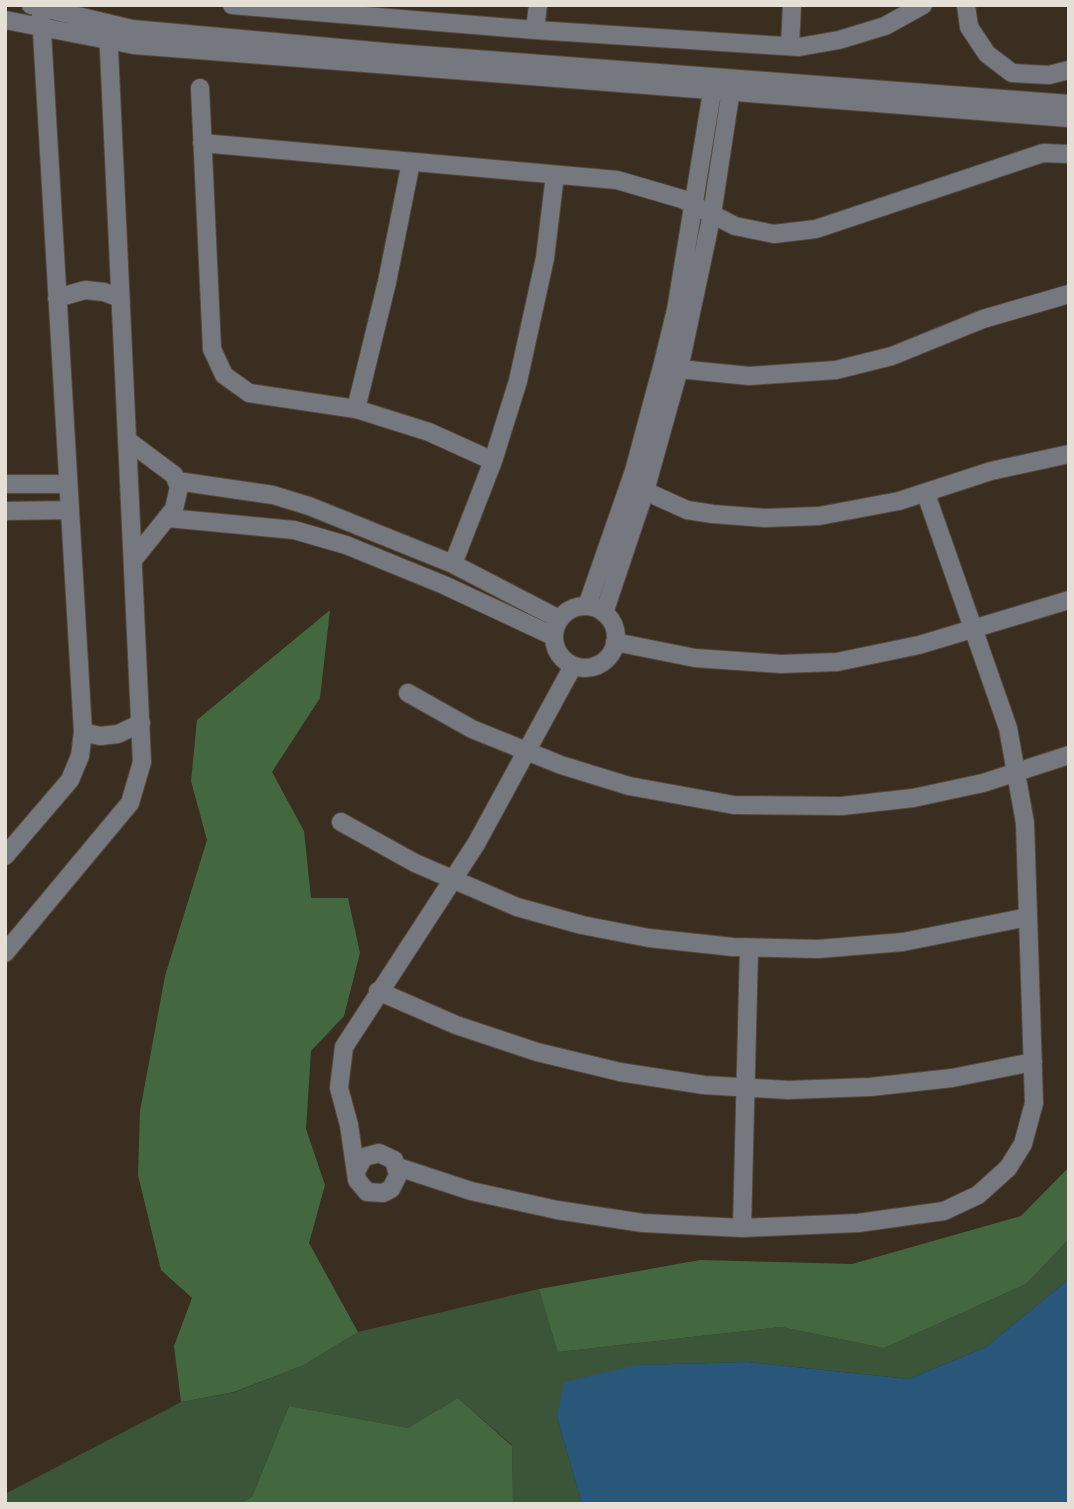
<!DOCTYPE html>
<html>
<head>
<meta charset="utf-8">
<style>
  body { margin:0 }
  #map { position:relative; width:1074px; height:1509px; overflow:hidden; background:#3a2e20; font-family:Arial,sans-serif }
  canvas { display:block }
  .frame { position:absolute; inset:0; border:7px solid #e6dfd5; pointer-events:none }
</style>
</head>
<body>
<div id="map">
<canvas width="1074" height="1509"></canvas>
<div class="frame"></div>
</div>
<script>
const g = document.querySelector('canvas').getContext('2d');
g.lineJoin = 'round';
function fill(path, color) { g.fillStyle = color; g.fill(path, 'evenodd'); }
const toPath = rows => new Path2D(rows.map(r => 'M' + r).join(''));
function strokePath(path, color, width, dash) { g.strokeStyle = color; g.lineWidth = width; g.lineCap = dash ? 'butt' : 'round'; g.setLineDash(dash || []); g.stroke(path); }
fill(toPath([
  [1069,1239,1069,1279,986,1347,909,1379,748,1362,637,1365,557,1417,582,1504,513,1504,512,1445,458,1398,408,1428,289,1406,252,1497,238,1504,5,1504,5,1494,181,1402,235,1392,304,1365,358,1332,539,1289,559,1352,781,1327,884,1348,1026,1284]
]), '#3b5538');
fill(toPath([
  [330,610,320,698,272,772,304,831,311,898,348,898,360,953,344,1016,311,1051,306,1129,325,1185,309,1243,358,1332,304,1365,234,1392,181,1402,174,1346,192,1298,161,1270,138,1175,140,1111,165,976,207,840,191,781,197,720],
  [1069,1167,1069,1239,1026,1284,884,1348,781,1327,558,1352,539,1289,700,1260,852,1264,1021,1216],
  [458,1398,512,1446,513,1504,238,1504,252,1497,289,1406,408,1428]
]), '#43683f');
fill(toPath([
  [1069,1279,1069,1504,582,1504,557,1417,564,1382,637,1365,748,1362,909,1379,986,1347]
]), '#285779');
const minor = toPath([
  [31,5,132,29,395,53,1069,104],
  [232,5,535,30,799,47,839,40,885,26,923,5],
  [966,5,969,27,987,54,1012,73,1049,75,1069,70],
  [5,20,134,45,1069,118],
  [535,30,538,5],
  [790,46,792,5],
  [200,88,212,349,224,375,249,393,356,409,429,432,493,461],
  [202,143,617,180,682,199,735,226,774,234,816,229,1043,153,1069,154],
  [57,298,85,290,104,292,120,298],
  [679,369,749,376,836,370,892,356,983,319,1069,294],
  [356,409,387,282,411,162],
  [127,440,174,475,179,487,174,509,133,560],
  [177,481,273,495,309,506,453,564,559,619],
  [5,484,68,484],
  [645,491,687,510,713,514,765,518,819,516,899,501,991,471,1069,454],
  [5,511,70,510],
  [168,518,294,530,346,545,444,585,553,636],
  [453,564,493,461,518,381,545,258,555,175],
  [587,606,634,471,663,363,676,310,714,80],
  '554 637a31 31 0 1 1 62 0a31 31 0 1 1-62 0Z',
  [604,613,645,491,679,369,712,214,732,83],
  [615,642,695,658,781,664,837,662,919,645,1069,600],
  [408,693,472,729,561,765,629,786,734,805,842,806,913,798,983,783,1069,755],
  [83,732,100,736,118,734,141,723],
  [341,822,415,863,517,907,582,925,649,938,733,947,818,949,903,942,1028,917],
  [5,856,70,780,80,756,83,732,41,15],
  [5,953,130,803,142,762,108,28],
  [378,991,456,1025,537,1052,620,1072,704,1085,788,1090,870,1087,952,1078,1033,1062],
  [398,1167,471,1191,557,1210,643,1223,742,1228,858,1223,944,1211,978,1195,1008,1168,1023,1144,1034,1103,1025,823,1008,728,926,494],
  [356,1171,364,1157,379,1153,394,1160,398,1175,391,1189,383,1193,367,1192,357,1180,349,1125,339,1088,344,1047,476,844,573,666],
  [742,1228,749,948]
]);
strokePath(minor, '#564a3d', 20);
strokePath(minor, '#767880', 18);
</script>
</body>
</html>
